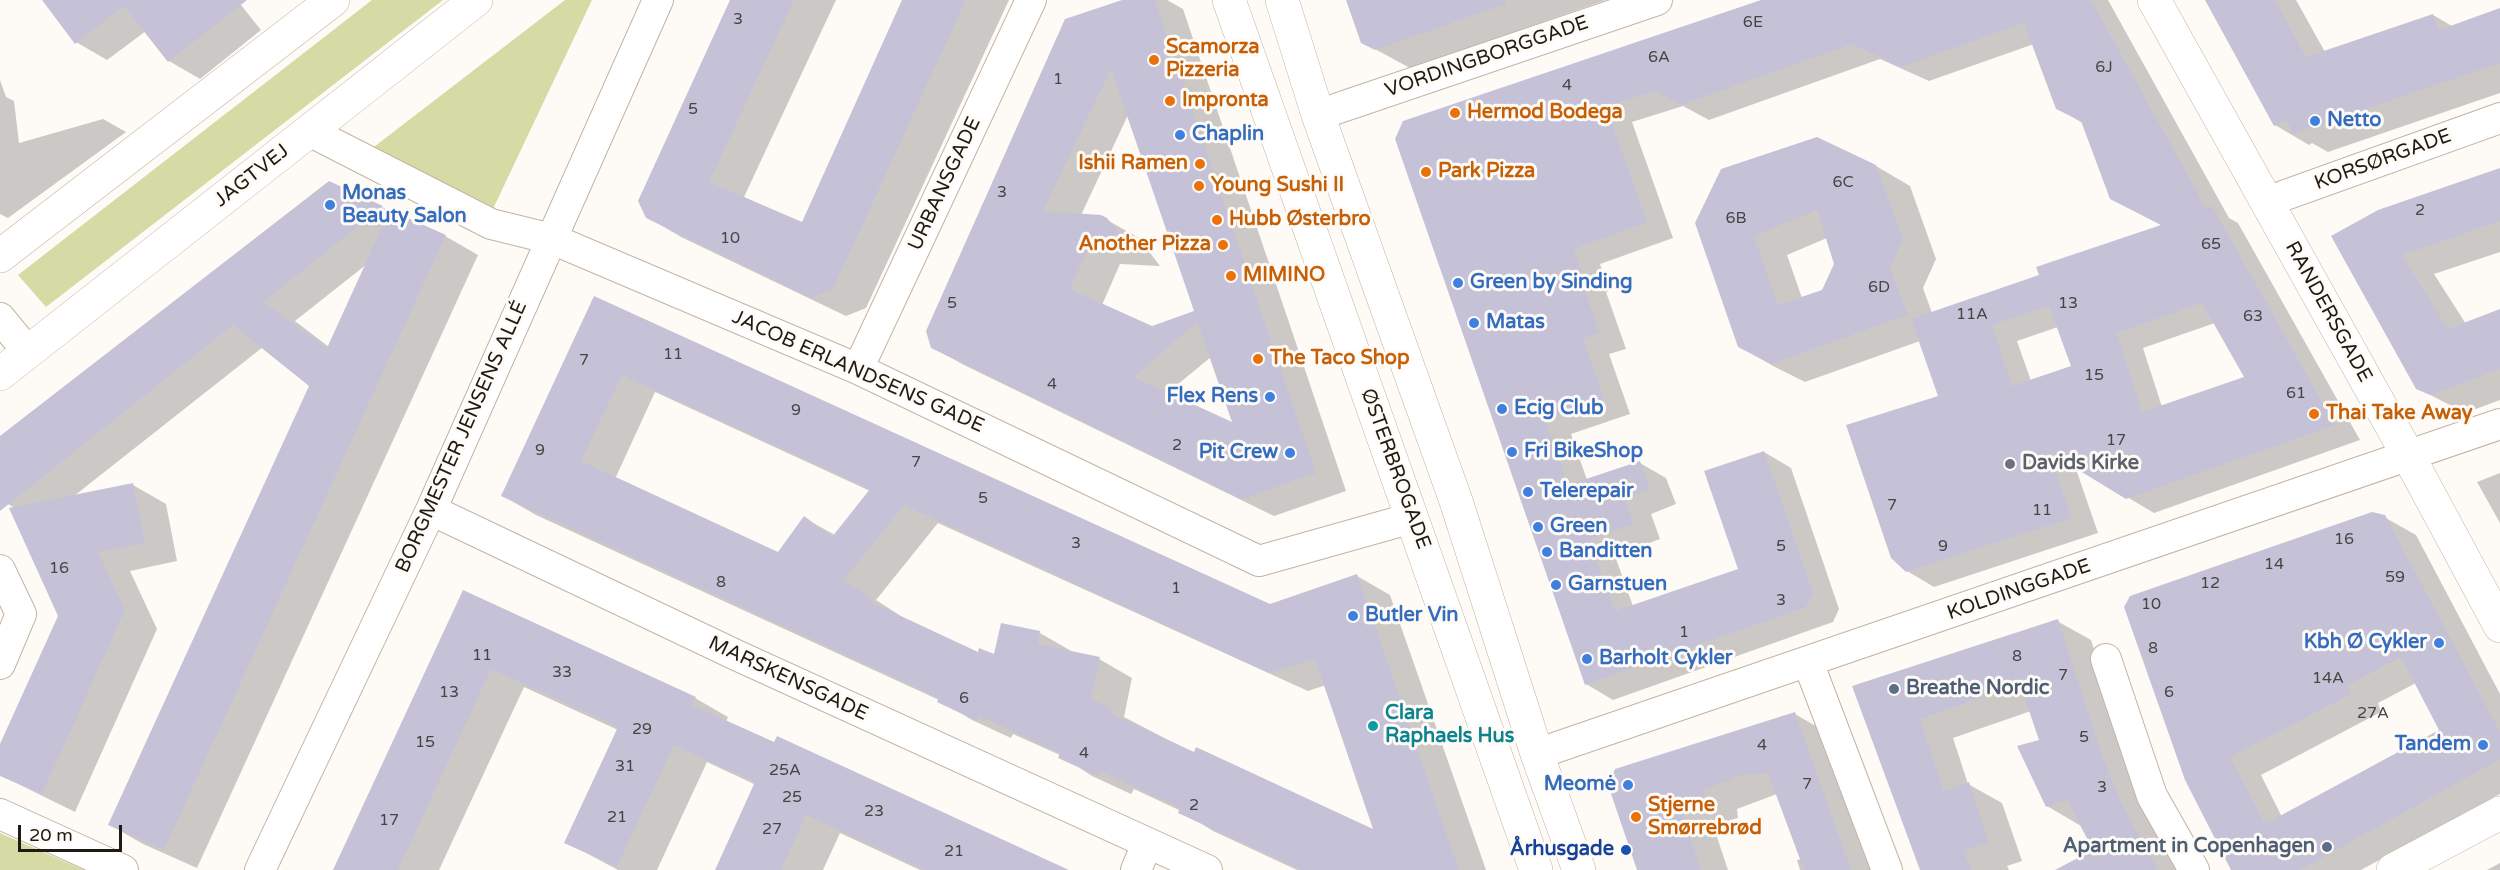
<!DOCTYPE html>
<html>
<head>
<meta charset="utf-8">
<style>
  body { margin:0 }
  #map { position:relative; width:2500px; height:870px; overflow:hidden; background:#fefbf7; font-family:"Varela Round",sans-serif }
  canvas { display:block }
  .scale { position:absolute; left:18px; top:825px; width:104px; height:27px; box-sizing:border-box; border:3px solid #1f1a13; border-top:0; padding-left:8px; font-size:18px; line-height:21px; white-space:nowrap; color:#1f1a13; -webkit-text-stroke:4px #fefbf7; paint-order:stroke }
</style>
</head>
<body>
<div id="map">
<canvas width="2500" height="870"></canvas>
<div class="scale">20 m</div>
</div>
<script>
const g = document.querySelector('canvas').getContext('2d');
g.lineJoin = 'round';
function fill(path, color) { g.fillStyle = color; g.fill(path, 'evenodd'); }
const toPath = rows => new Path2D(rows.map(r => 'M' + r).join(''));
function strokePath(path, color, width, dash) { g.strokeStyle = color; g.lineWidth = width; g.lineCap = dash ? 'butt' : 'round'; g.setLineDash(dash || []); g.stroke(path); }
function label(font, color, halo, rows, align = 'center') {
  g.font = font + ' "Varela Round",sans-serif'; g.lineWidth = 6; g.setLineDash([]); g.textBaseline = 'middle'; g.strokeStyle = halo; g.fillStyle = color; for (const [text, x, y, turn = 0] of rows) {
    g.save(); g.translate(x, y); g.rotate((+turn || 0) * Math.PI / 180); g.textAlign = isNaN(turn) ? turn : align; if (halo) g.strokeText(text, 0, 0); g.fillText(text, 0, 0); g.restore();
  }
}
fill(toPath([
  [372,0,443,0,46,307,18,275],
  [565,0,592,0,492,211,366,153],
  [0,833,84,870,0,870]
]), '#d6dba6');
fill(toPath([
  [46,0,237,0,261,30,200,79,169,61,146,31,107,60,76,42],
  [732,0,836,0,744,197,802,224,904,0,1009,0,866,308,846,316,681,237,647,217],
  [1126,0,1167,0,1183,9,1346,491,1274,516,964,365,932,347],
  [1128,115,1196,312,1152,327,1102,305,1120,264,1160,266,1139,238,1100,216,1081,215],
  [1211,357,1234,425,1166,394],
  [1348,0,1606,0,1410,68,1362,42],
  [1766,0,2108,0,2229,218,2238,223,2360,440,2154,513,2075,466,2098,533,1934,587,1907,571,1940,397,1920,341,1805,382,1773,366,1739,346,1697,223,1876,166,1910,186,1936,259,1923,288,1932,313,2040,276,2163,226,2111,198,2084,124,2057,108,2034,44,1929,81,1880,59,1709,120,1683,106,1632,122,1673,238,1600,264,1609,291,1606,292,1626,349,1609,354,1630,414,1571,434,1587,480,1640,463,1666,478,1676,504,1651,514,1660,539,1615,556,1633,606,1739,570,1764,452,1791,468,1839,609,1833,622,1613,700,1586,684,1404,122],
  [1827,238,1835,264,1823,291,1802,298,1787,255],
  [2215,323,2246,378,2162,407,2143,348],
  [2058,327,2072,367,2031,381,2017,341],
  [2207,0,2296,0,2325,52,2433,15,2452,26,2500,10,2500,93,2328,152,2312,143,2309,145,2275,125],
  [0,80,6,97,14,101,19,143,103,119,126,132,8,218,0,214],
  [2500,170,2500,252,2434,274,2466,324,2500,311,2500,400,2465,413,2417,388,2333,236],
  [329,183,445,236,478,255,197,868,143,844,110,825,311,386,263,347,74,496,133,485,166,504,177,561,130,571,157,629,75,812,0,775,0,747,59,616,15,508,8,504,0,485,0,438],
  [367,264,329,347,295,321],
  [595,298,1270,606,1357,576,1390,595,1486,870,1297,870,1213,831,1181,811,1134,789,1131,794,1092,776,1060,755,1013,734,1011,738,972,720,939,700,536,515,503,496],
  [655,392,870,491,835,535,804,518,778,553,615,479],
  [938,523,1308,691,1326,685,1376,832,1195,754,1124,717,1132,678,1099,659,1073,652,1040,633,1002,625,995,657,978,654,907,620,876,600],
  [2500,473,2500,523,2477,482],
  [2384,517,2416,535,2500,694,2500,794,2361,870,2233,870,2125,607],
  [2416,683,2441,731,2282,817,2261,775,2381,712,2378,703],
  [464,592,695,698,728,717,726,722,1065,870,920,870,840,833,823,870,716,870,756,785,707,762,657,870,618,870,566,842,618,730,524,687,439,870,335,870],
  [2057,621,2091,640,2137,778,2180,870,2085,870,2094,850,2081,826,2047,806,2041,740,2031,711,1953,738,1968,784,2002,803,2022,861,2007,866,2009,870,1921,870,1854,687],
  [1795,714,1828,733,1877,870,1800,870,1797,860,1802,859,1777,794,1737,809,1738,818,1713,825,1728,870,1639,870,1609,785],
  [2500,863,2500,870,2487,870]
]), '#0003');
fill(toPath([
  [42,0,247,0,168,62,124,6,75,44],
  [730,0,794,0,709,182,802,222,902,0,966,0,833,289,811,298,646,218,638,201],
  [1122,0,1155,0,1316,473,1242,499,931,348,926,331,1065,19],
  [1111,69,1194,311,1152,326,1070,289,1089,247,1131,249,1107,218,1101,215,1043,211],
  [1197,322,1198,324,1232,422,1134,377],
  [1346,0,1505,0,1506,4,1375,50,1361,43],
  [1761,0,2091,0,2206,208,2212,206,2335,425,2126,499,2049,452,2072,518,1906,572,1891,558,1846,425,1938,396,1911,319,2039,275,2036,267,2161,225,2110,199,2081,121,2056,109,2024,23,1901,67,1852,44,1681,105,1655,91,1606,107,1647,222,1574,249,1583,276,1580,277,1600,333,1583,339,1604,399,1545,419,1568,485,1640,461,1650,489,1625,499,1634,524,1589,540,1615,611,1738,569,1704,471,1764,451,1813,593,1806,607,1585,685,1395,139,1403,121],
  [2202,303,2244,377,2142,412,2117,333],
  [2049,306,2071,366,2012,386,1992,325],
  [2205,0,2275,0,2306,57,2433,14,2439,30,2500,8,2500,63,2293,134,2287,120,2274,126],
  [1817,137,1876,165,1903,239,1890,268,1908,315,1771,364,1738,347,1695,223,1721,169],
  [1817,210,1834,264,1822,290,1778,305,1754,236],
  [2500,168,2500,221,2402,255,2448,329,2500,309,2500,369,2430,395,2416,389,2331,236,2378,210],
  [329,181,383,206,263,302,327,348,390,210,446,235,164,850,108,825,309,386,233,325,0,511,0,436],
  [594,296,1270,604,1357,574,1459,870,1302,870,1178,813,1180,808,1100,771,1098,776,1058,758,1060,753,979,716,977,721,937,702,939,698,501,496],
  [622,375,850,480,870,489,832,537,804,516,778,552,581,461],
  [904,505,1269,673,1315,659,1373,829,1196,747,1194,752,1110,713,1112,709,1091,699,1100,657,1038,644,1040,631,1001,623,994,654,979,648,978,652,873,603,874,600,862,594,863,591,843,581],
  [133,483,145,543,98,552,125,610,42,794,0,776,0,744,58,616,9,508],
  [2372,512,2385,515,2500,732,2500,759,2300,870,2231,870,2185,780,2124,607,2130,596],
  [2401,657,2439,730,2265,824,2230,757,2351,694,2348,685],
  [463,590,696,697,692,705,774,742,777,736,1069,870,925,870,806,815,781,870,715,870,755,782,674,745,617,867,564,843,618,727,491,669,398,870,333,870],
  [2058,619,2103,758,2122,804,2158,870,2055,870,2093,850,2067,800,2046,807,2017,746,2039,740,2020,684,1920,719,1944,791,1969,782,1989,842,1963,851,1972,870,1920,870,1852,686],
  [1795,712,1851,870,1804,870,1768,773,1738,776,1704,790,1705,799,1680,806,1701,870,1637,870,1608,785,1615,769]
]), '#c5c1d6');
const street = toPath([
  [1318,115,1657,0],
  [309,131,491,224,552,239,858,369,1259,561,1412,518],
  [2266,202,2500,118],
  [0,318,28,352],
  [858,369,1031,0],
  [431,510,736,655,1207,870],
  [0,570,21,614,0,664],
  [2106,659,2152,796,2194,870],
  [1808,662,1887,870],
  [1537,754,2500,424],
  [0,814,123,870],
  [260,870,431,510,658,0],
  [1136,870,1147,844]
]);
const secondary = toPath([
  [1229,0,1536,870],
  [1282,0,1318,115,1456,501,1537,754,1579,870],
  [2154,0,2409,457,2500,626],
  [0,256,333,0],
  [0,374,476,0],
  [2393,870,2500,813]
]);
strokePath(street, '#c2b4a2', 32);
strokePath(secondary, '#c2b4a2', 34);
strokePath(street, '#fff', 30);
strokePath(secondary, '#fff', 33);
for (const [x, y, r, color] of [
  [1154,60,6,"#e8710a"],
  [1170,101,6,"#e8710a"],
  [1455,113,6,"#e8710a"],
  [2315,121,6,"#3f7fe0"],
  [1180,135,6,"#3f7fe0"],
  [1200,164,6,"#e8710a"],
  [1426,172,6,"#e8710a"],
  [1199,186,6,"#e8710a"],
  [330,205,6,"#3f7fe0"],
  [1217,220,6,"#e8710a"],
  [1223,245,6,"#e8710a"],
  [1231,276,6,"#e8710a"],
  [1458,283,6,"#3f7fe0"],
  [1474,323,6,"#3f7fe0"],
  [1258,359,6,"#e8710a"],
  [1270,397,6,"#3f7fe0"],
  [1502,409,6,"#3f7fe0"],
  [2314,414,6,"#e8710a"],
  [1512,452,6,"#3f7fe0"],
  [1290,453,6,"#3f7fe0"],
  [2010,464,6,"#6b7280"],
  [1528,492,6,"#3f7fe0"],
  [1538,527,6,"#3f7fe0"],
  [1547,552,6,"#3f7fe0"],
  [1556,585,6,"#3f7fe0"],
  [1353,616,6,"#3f7fe0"],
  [2439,643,6,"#3f7fe0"],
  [1587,659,6,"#3f7fe0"],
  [1894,689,6,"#5c6f8a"],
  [1373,726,6,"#0f9aa8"],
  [2483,745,6,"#3f7fe0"],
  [1628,785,6,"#3f7fe0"],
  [1636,817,6,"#e8710a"],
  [2327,847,6,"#5c6f8a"],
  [1626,850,6,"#1a4fb4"]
]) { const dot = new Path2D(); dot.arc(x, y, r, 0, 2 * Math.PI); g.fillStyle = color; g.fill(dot); strokePath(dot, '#fefbf7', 2); }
label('16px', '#484444', null, [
  ["3",738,20],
  ["6E",1753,23],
  ["6A",1659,58],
  ["6J",2104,68],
  ["1",1058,80],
  ["4",1567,86],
  ["5",693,110],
  ["6C",1843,183],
  ["3",1002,193],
  ["2",2420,211],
  ["6B",1736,219],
  ["10",730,239],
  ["65",2211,245],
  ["6D",1879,288],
  ["5",952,304],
  ["13",2068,304],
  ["11A",1972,315],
  ["63",2253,317],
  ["11",673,355],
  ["7",584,361],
  ["15",2094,376],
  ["4",1052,385],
  ["61",2296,394],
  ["9",796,411],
  ["17",2116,441],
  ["2",1177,446],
  ["9",540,451],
  ["7",916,463],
  ["5",983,499],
  ["7",1892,506],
  ["11",2042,511],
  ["16",2344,540],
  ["3",1076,544],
  ["5",1781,547],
  ["9",1943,547],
  ["14",2274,565],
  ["16",59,569],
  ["59",2395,578],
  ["8",721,583],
  ["12",2210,584],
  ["1",1176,589],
  ["3",1781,601],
  ["10",2151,605],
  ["1",1684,633],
  ["8",2153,649],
  ["11",482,656],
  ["8",2017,657],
  ["33",562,673],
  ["7",2063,676],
  ["14A",2328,679],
  ["13",449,693],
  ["6",2169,693],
  ["6",964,699],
  ["27A",2373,714],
  ["29",642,730],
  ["5",2084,738],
  ["15",425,743],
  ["4",1762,746],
  ["4",1084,754],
  ["31",625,767],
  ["25A",785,771],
  ["7",1807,785],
  ["3",2102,788],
  ["25",792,798],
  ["2",1194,806],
  ["23",874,812],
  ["21",617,818],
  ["17",389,821],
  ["27",772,830],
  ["21",954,852]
]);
label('bold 20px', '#c56008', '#fefbf7', [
  ["Scamorza",1166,48],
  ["Pizzeria",1166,71],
  ["Impronta",1182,101],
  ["Hermod Bodega",1467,113],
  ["Ishii Ramen",1188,164,"right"],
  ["Park Pizza",1438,172],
  ["Young Sushi II",1211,186],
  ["Hubb Østerbro",1229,220],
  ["Another Pizza",1211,245,"right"],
  ["MIMINO",1243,276],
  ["The Taco Shop",1270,359],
  ["Thai Take Away",2326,414],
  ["Stjerne",1648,806],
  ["Smørrebrød",1648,829]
], 'left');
label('20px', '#1f1a13', '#fefbf7', [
  ["VORDINGBORGGADE",1487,57,-19],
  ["KORSØRGADE",2383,160,-20],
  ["JAGTVEJ",252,176,-38],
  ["URBANSGADE",945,184,-65],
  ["RANDERSGADE",2328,312,61],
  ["JACOB ERLANDSENS GADE",858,372,24],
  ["BORGMESTER JENSENS ALLÉ",462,437,-66],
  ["ØSTERBROGADE",1395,469,70],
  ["KOLDINGGADE",2019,590,-19],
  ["MARSKENSGADE",788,679,25]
]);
label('bold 20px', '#366cbe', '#fefbf7', [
  ["Netto",2327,121],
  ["Chaplin",1192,135],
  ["Monas",342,194],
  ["Beauty Salon",342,217],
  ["Green by Sinding",1470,283],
  ["Matas",1486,323],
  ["Flex Rens",1258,397,"right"],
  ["Ecig Club",1514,409],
  ["Fri BikeShop",1524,452],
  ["Pit Crew",1278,453,"right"],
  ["Telerepair",1540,492],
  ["Green",1550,527],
  ["Banditten",1559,552],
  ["Garnstuen",1568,585],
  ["Butler Vin",1365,616],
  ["Kbh Ø Cykler",2427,643,"right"],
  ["Barholt Cykler",1599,659],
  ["Tandem",2471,745,"right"],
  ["Meomė",1616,785,"right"]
], 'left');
label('bold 20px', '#5b616d', '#fefbf7', [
  ["Davids Kirke",2022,464]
], 'left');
label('bold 20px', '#4e5e75', '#fefbf7', [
  ["Breathe Nordic",1906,689],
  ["Apartment in Copenhagen",2315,847,"right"]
], 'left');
label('bold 20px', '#0d838f', '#fefbf7', [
  ["Clara",1385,714],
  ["Raphaels Hus",1385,737]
], 'left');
label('bold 20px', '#164399', '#fefbf7', [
  ["Århusgade",1614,850]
], 'right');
</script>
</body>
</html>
